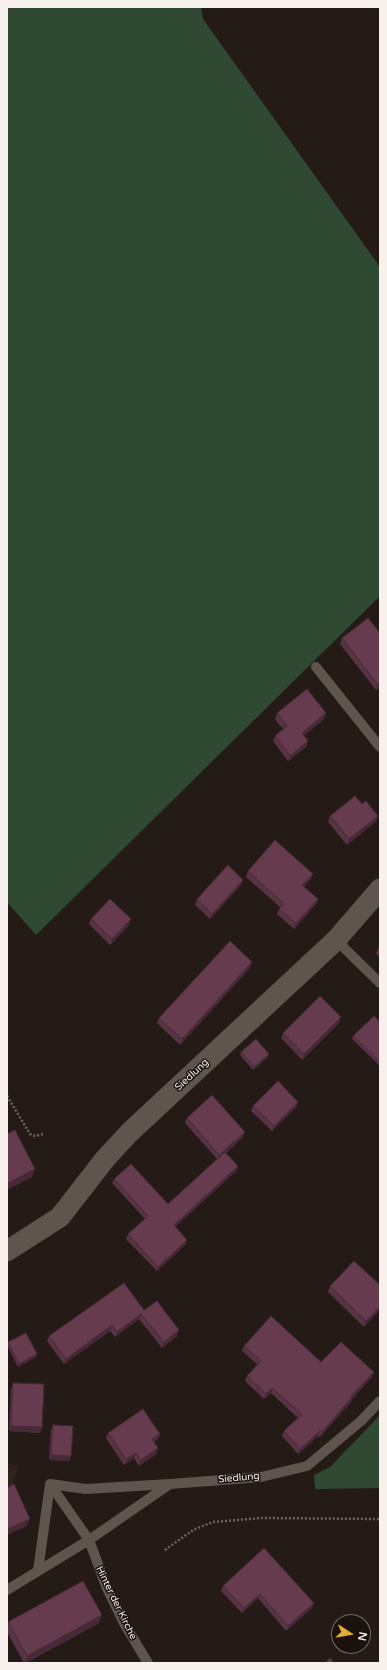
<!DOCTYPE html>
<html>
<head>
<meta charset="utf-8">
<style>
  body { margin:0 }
  #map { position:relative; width:387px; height:1670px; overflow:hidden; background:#251b16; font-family:"Varela Round",sans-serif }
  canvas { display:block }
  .frame { position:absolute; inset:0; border:8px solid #f7f0ec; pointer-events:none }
  .north { position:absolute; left:331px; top:1614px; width:40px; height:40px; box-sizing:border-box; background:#1b120d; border:1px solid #736b66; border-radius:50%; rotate:102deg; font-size:11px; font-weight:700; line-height:16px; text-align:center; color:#f7f0ec }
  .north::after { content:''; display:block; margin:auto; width:14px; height:18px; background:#e9ab38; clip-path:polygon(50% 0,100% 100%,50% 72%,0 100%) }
</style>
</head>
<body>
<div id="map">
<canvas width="387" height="1670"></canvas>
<div class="frame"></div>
<div class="north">N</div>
</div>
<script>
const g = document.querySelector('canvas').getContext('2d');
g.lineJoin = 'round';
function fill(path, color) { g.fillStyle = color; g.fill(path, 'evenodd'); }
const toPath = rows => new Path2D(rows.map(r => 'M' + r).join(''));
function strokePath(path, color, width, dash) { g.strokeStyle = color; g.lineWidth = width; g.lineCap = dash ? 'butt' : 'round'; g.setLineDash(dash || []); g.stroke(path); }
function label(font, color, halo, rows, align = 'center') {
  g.font = font + ' "Varela Round",sans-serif'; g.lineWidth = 3; g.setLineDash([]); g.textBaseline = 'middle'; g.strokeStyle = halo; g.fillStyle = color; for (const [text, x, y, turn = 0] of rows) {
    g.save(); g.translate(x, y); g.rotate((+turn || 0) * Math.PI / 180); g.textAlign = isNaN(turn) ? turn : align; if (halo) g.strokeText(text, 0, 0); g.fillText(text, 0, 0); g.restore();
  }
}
fill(toPath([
  [7,1463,18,1466,12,1492,27,1526,7,1535]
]), '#32231a');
fill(toPath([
  [7,7,201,7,203,19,380,267,380,596,36,935,7,902],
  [380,1415,380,1488,315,1489,314,1475,330,1467]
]), '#304933');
strokePath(toPath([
  [7,1096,30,1134,35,1136,43,1134],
  [165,1550,193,1530,213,1522,261,1518,380,1519]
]), '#6d645f', 2.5, [2, 2]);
strokePath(toPath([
  [316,667,380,747],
  [336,940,380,983],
  [50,1484,86,1489,170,1484],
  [38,1571,50,1484,89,1540,106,1586,125,1625,148,1663],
  [7,1590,89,1540,170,1484,261,1477,307,1466,361,1421,380,1401]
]), '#60554e', 10);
strokePath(toPath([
  [7,1251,60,1217,105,1159,129,1133,336,940,380,889]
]), '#60554e', 21);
fill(toPath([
  [380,633,380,690,379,688,376,690,340,644,342,638],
  [277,713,324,719,304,735,308,741,306,747,288,761,273,741,275,736,283,729,275,719],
  [330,816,376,821,347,845,328,822],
  [248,871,311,879,304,887,318,899,316,904,294,929,277,914,279,909,281,908,246,877],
  [241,885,210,919,195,905,197,899],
  [91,919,129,925,110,945,89,924],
  [380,944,380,957,376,954],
  [250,968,180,1045,157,1023,159,1018],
  [380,1022,380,1066,352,1039,353,1036],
  [339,1023,302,1060,281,1038,283,1033],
  [241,1052,269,1054,268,1057,253,1070,240,1055],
  [298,1102,296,1107,272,1131,251,1111,253,1106],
  [187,1118,243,1137,226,1153,238,1166,237,1170,175,1227,186,1244,157,1271,126,1239,128,1234,145,1219,112,1183,114,1179,168,1204,217,1159,185,1123],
  [380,1285,364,1327,328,1292,330,1286],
  [144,1310,177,1336,162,1348,139,1319,115,1337,110,1331,64,1364,47,1341,49,1336],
  [8,1342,37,1354,36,1357,18,1367,7,1345],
  [244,1346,321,1362,372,1377,352,1399,350,1403,320,1437,318,1436,298,1454,282,1436,284,1431,298,1418,271,1393,264,1399,245,1381,247,1376,258,1365,242,1351],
  [13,1383,42,1427,40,1433,9,1431,11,1389],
  [53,1425,71,1456,69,1461,49,1460,51,1430],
  [108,1433,160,1434,158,1439,154,1442,156,1454,139,1466,134,1458,124,1465,106,1438],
  [264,1548,312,1608,286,1631,258,1598,242,1613,221,1591,223,1586],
  [8,1622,99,1623,26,1663,24,1663,7,1632,7,1626]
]), '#583343');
fill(toPath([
  [380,683,379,688,376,690,378,685],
  [326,713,324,719,300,739,302,733],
  [308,741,306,747,288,761,290,756],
  [378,816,376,821,347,845,349,839],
  [313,874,311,879,300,891,302,885],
  [243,880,241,885,210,919,212,914],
  [318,899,316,904,294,929,296,923],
  [131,919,129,925,110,945,112,939],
  [252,962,250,968,180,1045,182,1039],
  [341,1017,339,1023,302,1060,304,1054],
  [269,1054,268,1057,253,1070,254,1067],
  [298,1102,296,1107,272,1131,274,1126],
  [245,1132,243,1137,217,1160,219,1155],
  [238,1166,237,1170,172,1230,174,1225],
  [35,1169,32,1177,7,1190,7,1184],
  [187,1240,186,1244,157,1271,158,1267],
  [380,1307,380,1310,364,1327,366,1321],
  [141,1314,139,1319,115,1337,117,1332],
  [112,1325,110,1331,64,1364,66,1359],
  [179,1330,177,1336,162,1348,164,1342],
  [37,1354,36,1357,18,1367,19,1364],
  [374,1372,372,1377,352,1399,350,1403,320,1437,322,1432,351,1396],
  [272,1388,271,1393,264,1399,266,1394],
  [11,1426,42,1427,40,1433,9,1431],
  [320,1431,318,1436,298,1454,300,1449],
  [160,1434,158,1439,150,1445,152,1439],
  [158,1448,156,1454,139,1466,141,1460],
  [136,1453,134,1458,124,1465,126,1459],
  [51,1455,71,1456,69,1461,49,1460],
  [30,1519,27,1526,7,1535,7,1529],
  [260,1594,258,1598,242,1613,244,1608],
  [314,1603,312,1608,286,1631,288,1626],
  [102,1615,99,1623,26,1663,25,1663,27,1656]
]), '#472937');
const building = toPath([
  [368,618,380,633,380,683,378,685,342,638,368,618],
  [307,689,326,713,302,733,308,741,290,756,275,736,287,726,277,713,307,689],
  [355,796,362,804,366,801,378,816,349,839,330,816,355,796],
  [275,840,313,874,302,885,318,899,296,923,279,909,284,904,248,871,275,840],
  [228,865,243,880,212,914,197,899,228,865],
  [110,899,131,919,112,939,91,919,110,899],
  [230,941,252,962,182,1039,159,1018,230,941],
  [320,996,341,1017,304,1054,283,1033,320,996],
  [374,1016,380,1022,380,1062,353,1036,374,1016],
  [256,1039,269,1054,254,1067,241,1052,256,1039],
  [278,1081,298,1102,274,1126,253,1106,278,1081],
  [212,1095,245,1132,219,1155,187,1118,212,1095],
  [15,1130,35,1169,7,1184,7,1134,15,1130],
  [225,1152,238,1166,174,1225,187,1240,158,1267,128,1234,148,1216,114,1179,131,1164,168,1204,225,1152],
  [354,1261,380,1285,380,1307,366,1321,330,1286,354,1261],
  [124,1283,144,1310,157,1301,179,1330,164,1342,141,1314,117,1332,112,1325,66,1359,49,1336,124,1283],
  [271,1316,321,1362,341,1342,374,1372,351,1396,352,1397,322,1432,320,1431,300,1449,284,1431,302,1414,272,1388,266,1394,247,1376,261,1361,244,1346,271,1316],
  [26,1333,37,1354,19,1364,8,1342,26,1333],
  [13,1383,44,1384,42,1427,11,1426,13,1383],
  [143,1409,160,1434,152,1439,158,1448,141,1460,136,1453,126,1459,108,1433,143,1409],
  [53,1425,73,1426,71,1456,51,1455,53,1425],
  [14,1484,30,1519,7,1529,7,1488,14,1484],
  [264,1548,314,1603,288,1626,260,1594,244,1608,223,1586,264,1548],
  [83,1581,102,1615,27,1656,8,1622,83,1581],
  [330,1658,334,1663,325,1663,330,1658]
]);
fill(building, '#663b4e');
strokePath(building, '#472937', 1);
label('10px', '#f7f0ec', '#1b120d', [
  ["Siedlung",192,1075,-43],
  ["Siedlung",239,1478,-5],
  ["Hinter der Kirche",116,1603,64]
]);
</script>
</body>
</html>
